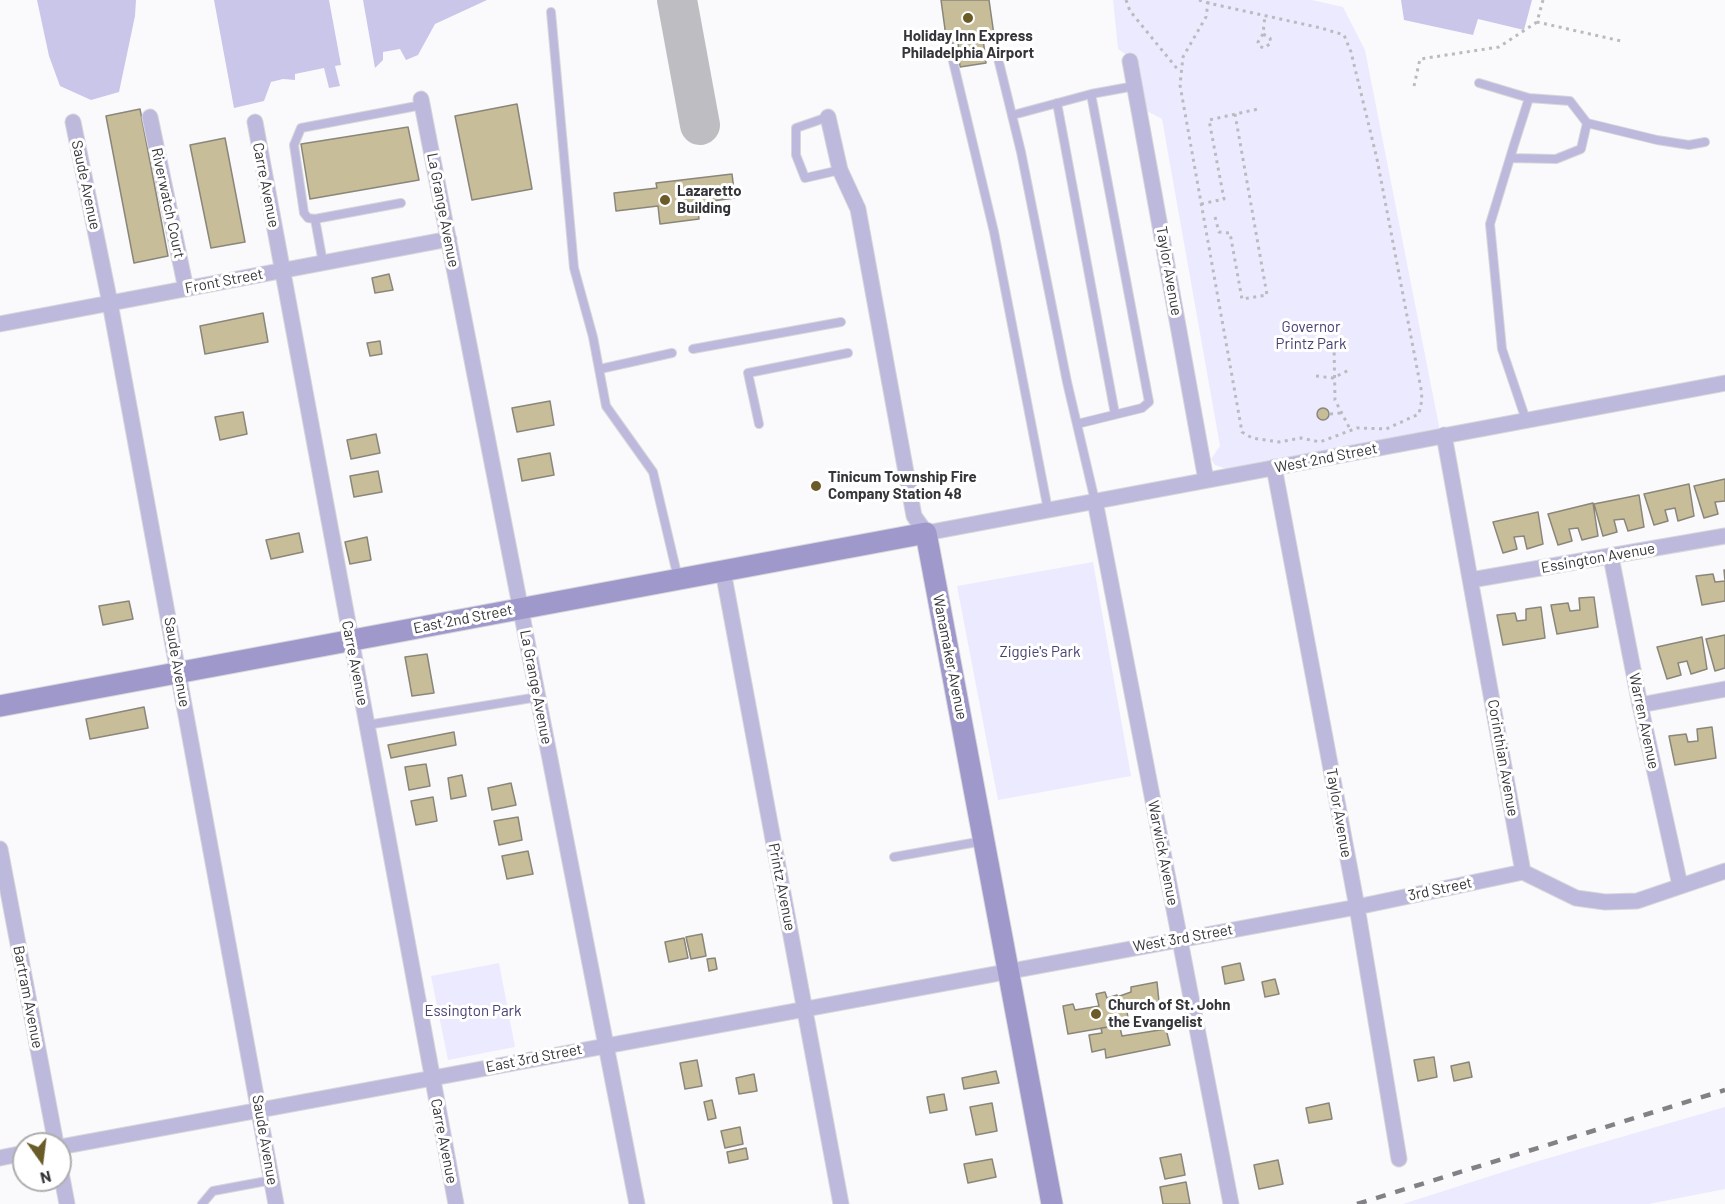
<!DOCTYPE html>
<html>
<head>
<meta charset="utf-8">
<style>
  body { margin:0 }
  #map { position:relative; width:1725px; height:1204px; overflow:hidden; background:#fafafd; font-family:Barlow,sans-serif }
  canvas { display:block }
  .north { position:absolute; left:12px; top:1132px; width:60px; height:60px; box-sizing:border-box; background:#fff; border:2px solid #aeaeb0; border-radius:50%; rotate:166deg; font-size:16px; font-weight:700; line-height:24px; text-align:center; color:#35353a }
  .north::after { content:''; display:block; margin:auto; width:21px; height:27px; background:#6a5b28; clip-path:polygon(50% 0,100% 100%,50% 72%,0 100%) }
</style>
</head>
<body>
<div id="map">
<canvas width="1725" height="1204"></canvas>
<div class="north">N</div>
</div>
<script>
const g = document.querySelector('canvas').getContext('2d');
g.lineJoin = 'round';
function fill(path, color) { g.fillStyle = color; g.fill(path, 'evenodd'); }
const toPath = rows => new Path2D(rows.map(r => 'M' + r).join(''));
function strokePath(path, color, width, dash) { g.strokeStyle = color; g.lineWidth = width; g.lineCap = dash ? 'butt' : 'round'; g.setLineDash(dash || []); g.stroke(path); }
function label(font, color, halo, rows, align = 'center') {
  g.font = font + ' Barlow,sans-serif'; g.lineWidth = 6; g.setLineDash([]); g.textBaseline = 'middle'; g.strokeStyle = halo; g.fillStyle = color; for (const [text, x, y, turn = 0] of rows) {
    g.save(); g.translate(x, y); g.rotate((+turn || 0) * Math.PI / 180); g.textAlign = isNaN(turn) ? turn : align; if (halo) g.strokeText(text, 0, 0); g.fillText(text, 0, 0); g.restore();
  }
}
fill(toPath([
  [1113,0,1312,0,1343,7,1365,50,1440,431,1229,470,1215,465,1211,459,1220,446,1162,119,1147,111,1139,64,1118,49],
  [1093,562,1131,776,998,800,957,586],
  [499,963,515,1047,448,1060,431,976],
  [1725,1107,1725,1189,1649,1204,1403,1204,1528,1164]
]), '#eceafe');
fill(toPath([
  [37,0,136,0,135,16,119,92,91,100,60,86,49,56],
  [214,0,329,0,341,65,335,66,340,86,329,88,324,68,295,74,295,80,283,79,271,82,264,101,234,108],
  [363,0,487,0,435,24,418,55,406,60,400,49,383,52,383,60,375,68],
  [1401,0,1532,0,1524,30,1478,19,1473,35,1404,20]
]), '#cac6ea');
strokePath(toPath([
  [677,0,700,125]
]), '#bebec2', 40);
const building = toPath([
  [941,0,989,0,994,35,983,38,986,63,960,67,958,42,947,44,941,0],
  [517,104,532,189,472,200,455,116,517,104],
  [140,109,168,256,134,263,106,116,140,109],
  [408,127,419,180,310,199,301,144,408,127],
  [225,138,245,242,211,248,190,145,225,138],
  [732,174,735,198,697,203,699,219,660,224,658,206,616,211,614,193,657,188,656,183,732,174],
  [389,274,393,290,375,293,372,278,389,274],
  [263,313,268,342,205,354,200,326,263,313],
  [380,341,382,354,370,356,367,343,380,341],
  [550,401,554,425,517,432,512,408,550,401],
  '1317 414a6 6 0 1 1 12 0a6 6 0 1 1-12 0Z',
  [243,412,247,434,220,440,215,417,243,412],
  [376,434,380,453,351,459,347,440,376,434],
  [550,453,554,475,522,481,518,459,550,453],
  [378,471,382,492,354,497,350,476,378,471],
  [1725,479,1725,501,1715,502,1718,514,1704,518,1694,486,1725,479],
  [1689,484,1694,516,1678,521,1675,508,1665,510,1668,521,1654,525,1644,494,1689,484],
  [1639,495,1644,527,1628,531,1624,519,1614,520,1617,532,1603,536,1594,504,1639,495],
  [1593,503,1598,536,1582,540,1578,528,1569,529,1572,541,1558,545,1548,514,1593,503],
  [1538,512,1543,544,1527,549,1524,536,1514,537,1517,549,1503,553,1493,522,1538,512],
  [299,533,303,552,271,559,266,540,299,533],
  [367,537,371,560,350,564,345,542,367,537],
  [1724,570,1725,570,1725,601,1702,605,1696,576,1713,574,1715,582,1725,581,1724,570],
  [1594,597,1598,627,1557,634,1551,605,1568,603,1570,611,1580,610,1579,598,1594,597],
  [129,601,133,619,103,625,99,606,129,601],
  [1541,607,1545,638,1503,645,1497,615,1515,613,1517,621,1526,620,1526,609,1541,607],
  [1725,635,1725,668,1715,671,1706,639,1725,635],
  [1702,637,1707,669,1691,674,1687,661,1678,663,1681,675,1667,679,1657,647,1702,637],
  [427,654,434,693,412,696,405,657,427,654],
  [144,707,148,728,90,739,86,719,144,707],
  [1712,727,1716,758,1675,765,1669,736,1686,734,1688,742,1698,741,1697,729,1712,727],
  [454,732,456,745,391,758,388,745,454,732],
  [426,764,430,786,409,790,405,767,426,764],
  [462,775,466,796,451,799,448,778,462,775],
  [511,783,516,805,492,810,488,788,511,783],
  [433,797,437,821,416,825,411,801,433,797],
  [518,817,522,840,499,845,494,821,518,817],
  [528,851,533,874,507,879,502,856,528,851],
  [702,934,706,956,691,959,686,937,702,934],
  [684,938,688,958,669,962,665,942,684,938],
  [715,958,717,969,709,971,707,959,715,958],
  [1240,963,1244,980,1225,984,1222,967,1240,963],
  [1275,979,1279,994,1265,997,1262,982,1275,979],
  [1157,982,1159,1002,1127,1008,1126,1005,1119,1006,1117,997,1131,992,1131,987,1157,982],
  [1105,992,1107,998,1117,995,1119,1006,1126,1005,1128,1018,1122,1018,1124,1027,1115,1029,1114,1026,1068,1034,1063,1006,1073,1004,1075,1010,1099,1006,1096,994,1105,992],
  [1114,1026,1115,1029,1120,1028,1122,1036,1166,1029,1170,1045,1106,1058,1105,1049,1092,1052,1089,1035,1102,1033,1101,1028,1114,1026],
  [1434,1057,1437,1077,1418,1081,1414,1060,1434,1057],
  [697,1060,702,1086,685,1089,680,1063,697,1060],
  [1469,1062,1472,1077,1454,1081,1451,1066,1469,1062],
  [996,1071,999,1083,964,1089,962,1078,996,1071],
  [754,1074,757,1091,739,1094,736,1078,754,1074],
  [944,1094,947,1110,930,1113,927,1097,944,1094],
  [712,1100,716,1118,708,1120,704,1102,712,1100],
  [992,1103,997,1131,976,1135,970,1107,992,1103],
  [1329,1103,1332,1119,1309,1123,1306,1108,1329,1103],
  [740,1127,743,1144,725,1148,721,1131,740,1127],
  [746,1148,748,1159,729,1163,727,1152,746,1148],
  [1181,1154,1185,1175,1165,1179,1160,1158,1181,1154],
  [992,1159,996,1177,968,1183,964,1164,992,1159],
  [1278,1160,1283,1184,1259,1189,1254,1165,1278,1160],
  [1186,1182,1190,1204,1163,1204,1160,1187,1186,1182]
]);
fill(building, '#c8bd99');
strokePath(building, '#8a867a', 1.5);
const lane = toPath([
  [551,12,574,268,593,337,606,406,653,472,678,578],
  [996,50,1021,152,1067,382,1095,501],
  [953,61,994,232,1048,510],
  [1479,83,1529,98],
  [1057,103,1115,414],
  [1013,115,1091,94],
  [828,117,796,128,796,155,805,178,840,170],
  [1587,123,1657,140,1689,145,1705,142],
  [1510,158,1556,159,1581,149,1587,123,1570,101,1529,98,1514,145,1490,224,1502,349,1526,420],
  [401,203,315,219,308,218,304,213,294,145,301,128,422,105],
  [315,219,323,263],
  [693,349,841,322],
  [600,369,672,353],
  [759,424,748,373,848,353],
  [1077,424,1142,408,1149,402,1091,94,1135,86],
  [367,725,538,697],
  [894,857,983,841],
  [202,1204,213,1191,272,1180]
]);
const street = toPath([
  [1130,61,1206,480],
  [421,99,637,1204],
  [150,117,186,289],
  [828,117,840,170,858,209,914,516,926,533,1725,383],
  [73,122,110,303,276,1204],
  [255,122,456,1204],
  [0,324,449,239],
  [1444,435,1523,872],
  [1274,467,1357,907,1399,1159],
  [1095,501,1231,1204],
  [1611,557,1640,705,1680,885],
  [723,571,841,1204],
  [1471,580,1725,536],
  [1640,705,1725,689],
  [0,849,56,1144],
  [1523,872,1576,898,1605,902,1637,901,1725,871],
  [60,1147,1357,907,1523,872],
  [0,1158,24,1153],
  [60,1167,67,1204]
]);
const secondary = toPath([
  [0,706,926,533,1052,1204]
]);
strokePath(lane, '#d7d7da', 10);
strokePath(street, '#d7d7da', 17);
strokePath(secondary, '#d7d7da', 23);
strokePath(toPath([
  [1126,0,1130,11,1179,71],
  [1199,0,1208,3,1321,28,1344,35,1351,52,1377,159,1421,389,1422,399,1419,414,1386,429,1357,428,1320,442,1301,438,1279,442,1252,438,1242,432,1180,85,1183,57,1206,17,1208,3,1209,0],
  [1543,0,1537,22,1621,41],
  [1263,34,1258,42,1259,46,1264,48,1271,43,1270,38,1263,34,1265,15],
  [1414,86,1420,59,1499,47,1537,22],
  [1201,204,1224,199,1209,120,1258,109],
  [1215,217,1219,232,1230,233,1242,299,1267,295,1235,114],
  [1334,345,1335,400,1351,431],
  [1316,376,1333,378,1349,370],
  [1330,414,1341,413]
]), '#bbbbbf', 3, [3, 4.5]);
strokePath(lane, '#bcb9dc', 8);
strokePath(street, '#bcb9dc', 15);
strokePath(secondary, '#9e98cb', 21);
strokePath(toPath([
  [1357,1204,1725,1090]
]), '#828286', 4.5, [10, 10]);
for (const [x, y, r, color] of [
  [968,18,6,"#6a5b28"],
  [665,200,6,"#6a5b28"],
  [816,486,6,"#6a5b28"],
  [1096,1014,6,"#6a5b28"]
]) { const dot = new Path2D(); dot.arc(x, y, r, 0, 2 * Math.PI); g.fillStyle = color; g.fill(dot); strokePath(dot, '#fff', 2); }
label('bold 15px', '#35353a', '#fff', [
  ["Holiday Inn Express",968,36,"center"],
  ["Philadelphia Airport",968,53,"center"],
  ["Lazaretto",677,191],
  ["Building",677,208],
  ["Tinicum Township Fire",828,477],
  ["Company Station 48",828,494],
  ["Church of St. John",1108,1005],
  ["the Evangelist",1108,1022]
], 'left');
label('15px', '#35353a', '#fff', [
  ["Saude Avenue",86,185,78],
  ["Carre Avenue",266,185,79],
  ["Riverwatch Court",168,203,78],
  ["La Grange Avenue",443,210,79],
  ["Taylor Avenue",1169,271,80],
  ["Front Street",224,281,-11],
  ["West 2nd Street",1326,458,-11],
  ["Essington Avenue",1598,558,-10],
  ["East 2nd Street",463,619,-11],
  ["Wanamaker Avenue",950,657,79],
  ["Saude Avenue",177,662,80],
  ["Carre Avenue",355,663,79],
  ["La Grange Avenue",536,687,79],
  ["Warren Avenue",1644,721,78],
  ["Corinthian Avenue",1503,758,80],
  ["Taylor Avenue",1339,813,80],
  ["Warwick Avenue",1163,853,79],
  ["Printz Avenue",782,887,79],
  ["3rd Street",1440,889,-12],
  ["West 3rd Street",1183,938,-10],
  ["Bartram Avenue",28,997,79],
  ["East 3rd Street",534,1058,-11],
  ["Saude Avenue",265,1140,80],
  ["Carre Avenue",444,1141,79]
]);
label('15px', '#494172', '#fff', [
  ["Governor",1311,327],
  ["Printz Park",1311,344],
  ["Ziggie's Park",1040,652],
  ["Essington Park",473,1011]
]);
</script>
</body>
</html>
